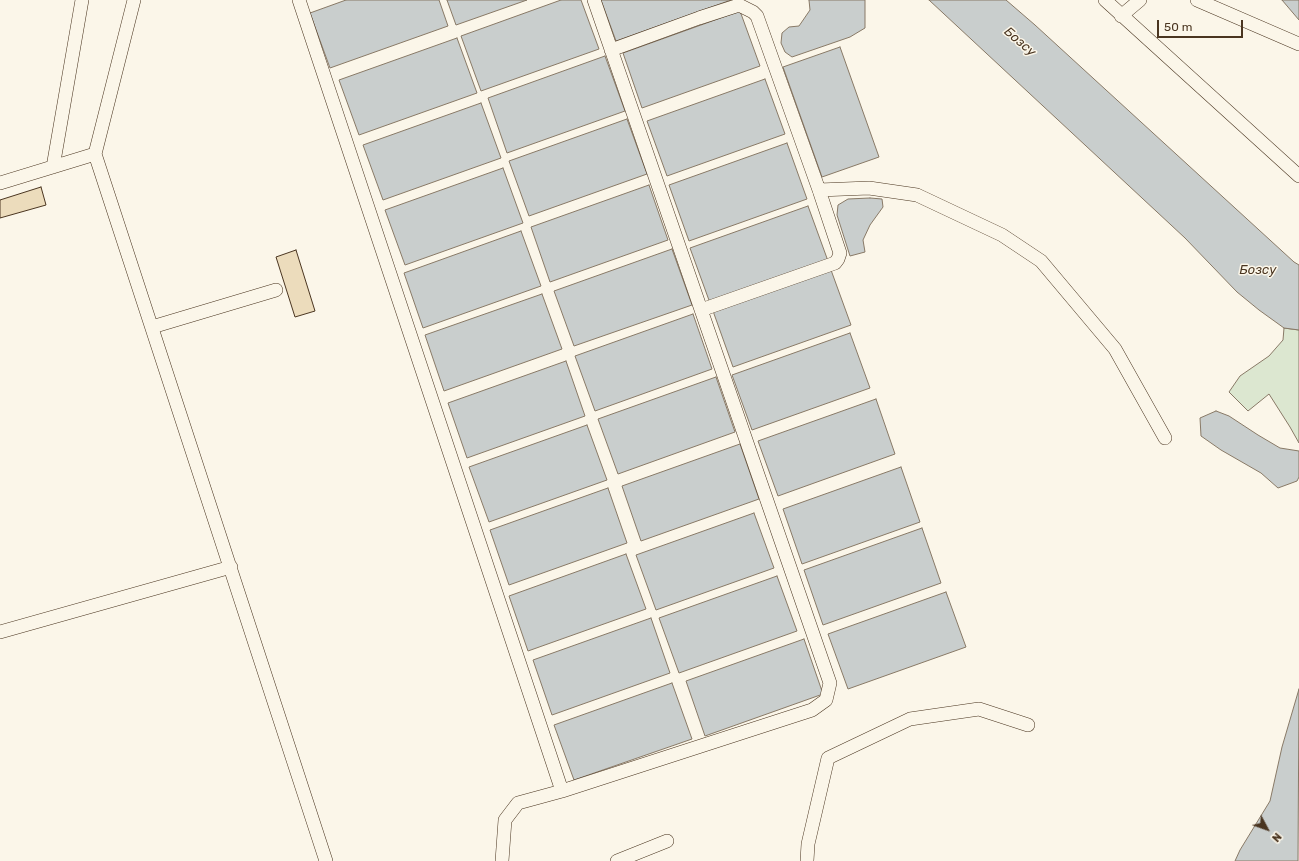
<!DOCTYPE html>
<html>
<head>
<meta charset="utf-8">
<style>
  body { margin:0 }
  #map { position:relative; width:1299px; height:861px; overflow:hidden; background:#fbf6e9; font-family:Rubik,sans-serif }
  canvas { display:block }
  .north { position:absolute; left:1247px; top:809px; width:40px; height:40px; -webkit-text-stroke:3px #fbf6e9; paint-order:stroke; rotate:131deg; font-size:11px; font-weight:700; line-height:16px; text-align:center; color:#4a3520 }
  .north::after { content:''; display:block; margin:auto; width:14px; height:18px; background:#4a3520; clip-path:polygon(50% 0,100% 100%,50% 72%,0 100%) }
  .scale { position:absolute; left:1157px; top:20px; width:86px; height:18px; box-sizing:border-box; border:2px solid #4a3520; border-top:0; padding-left:5px; font-size:12px; line-height:14px; white-space:nowrap; color:#4a3520; -webkit-text-stroke:3px #fbf6e9; paint-order:stroke }
</style>
</head>
<body>
<div id="map">
<canvas width="1299" height="861"></canvas>
<div class="north">N</div>
<div class="scale">50 m</div>
</div>
<script>
const g = document.querySelector('canvas').getContext('2d');
g.lineJoin = 'round';
function fill(path, color) { g.fillStyle = color; g.fill(path, 'evenodd'); }
const toPath = rows => new Path2D(rows.map(r => 'M' + r).join(''));
function strokePath(path, color, width, dash) { g.strokeStyle = color; g.lineWidth = width; g.lineCap = dash ? 'butt' : 'round'; g.setLineDash(dash || []); g.stroke(path); }
function label(font, color, halo, rows, align = 'center') {
  g.font = font + ' Rubik,sans-serif'; g.lineWidth = 3; g.setLineDash([]); g.textBaseline = 'middle'; g.strokeStyle = halo; g.fillStyle = color; for (const [text, x, y, turn = 0] of rows) {
    g.save(); g.translate(x, y); g.rotate((+turn || 0) * Math.PI / 180); g.textAlign = isNaN(turn) ? turn : align; if (halo) g.strokeText(text, 0, 0); g.fillText(text, 0, 0); g.restore();
  }
}
const green = toPath([
  [1284,328,1299,330,1299,443,1290,427,1269,394,1248,411,1229,392,1240,376,1269,356,1283,340,1284,328]
]);
fill(green, '#dce7d0');
strokePath(green, '#887966', 1);
const water = toPath([
  [346,0,439,0,448,26,330,68,310,13,346,0],
  [447,0,527,0,456,25,447,0],
  [561,0,581,0,599,49,481,91,461,36,561,0],
  [601,0,731,0,616,41,601,0],
  [809,0,865,0,865,28,850,37,792,57,785,52,781,43,782,33,789,27,799,26,810,10,809,0],
  [929,0,1006,0,1035,25,1294,262,1299,265,1299,330,1284,328,1259,310,1237,292,1185,238,929,0],
  [1282,0,1299,0,1299,20,1282,0],
  [740,11,760,66,642,108,623,53,740,11],
  [457,38,477,93,359,135,339,80,457,38],
  [840,47,879,157,822,177,783,67,840,47],
  [605,56,625,111,507,153,488,98,605,56],
  [765,79,785,134,667,176,647,121,765,79],
  [481,103,501,158,383,200,363,145,481,103],
  [627,119,647,174,529,216,509,161,627,119],
  [787,143,807,199,689,241,669,185,787,143],
  [503,168,523,223,405,265,385,210,503,168],
  [649,185,668,240,550,282,531,227,649,185],
  [870,198,882,199,883,207,870,225,863,240,865,252,850,256,837,215,838,205,848,199,870,198],
  [808,206,828,261,710,303,690,248,808,206],
  [521,231,541,286,423,328,404,273,521,231],
  [672,249,692,305,574,346,554,291,672,249],
  [831,270,851,325,733,367,713,311,831,270],
  [542,294,562,349,444,391,425,335,542,294],
  [693,314,712,369,595,411,575,356,693,314],
  [850,333,870,388,752,430,732,375,850,333],
  [566,361,585,416,467,458,448,403,566,361],
  [716,377,735,432,618,474,598,419,716,377],
  [876,399,895,454,778,496,758,441,876,399],
  [1216,411,1229,416,1258,435,1280,448,1299,451,1299,477,1297,481,1278,488,1261,473,1221,450,1201,436,1200,418,1216,411],
  [587,425,607,480,489,522,469,467,587,425],
  [740,444,759,499,641,541,622,486,740,444],
  [901,467,920,522,802,564,783,509,901,467],
  [608,488,627,543,509,585,490,530,608,488],
  [754,513,774,568,656,610,636,555,754,513],
  [922,528,941,583,823,625,804,570,922,528],
  [626,554,646,609,528,651,509,596,626,554],
  [777,576,797,631,679,673,659,618,777,576],
  [946,592,966,647,848,689,828,634,946,592],
  [651,618,670,673,552,715,533,660,651,618],
  [804,639,823,694,705,736,686,681,804,639],
  [672,683,692,739,574,780,554,725,672,683],
  [1299,689,1298,861,1235,861,1240,850,1270,801,1282,747,1299,689]
]);
fill(water, '#c9cecd');
strokePath(water, '#887966', 1);
const building = toPath([
  [41,187,46,205,0,218,0,200,41,187],
  [296,250,315,311,295,317,276,257,296,250]
]);
fill(building, '#ecdcbc');
strokePath(building, '#4a3520', 1);
const minor = toPath([
  [299,0,562,791],
  [1105,0,1299,176],
  [1197,0,1299,44],
  [1121,16,1140,0],
  [611,50,699,18,739,5,753,12,757,16,819,190,840,253,838,259,835,263,701,310],
  [95,154,326,861],
  [53,167,82,0],
  [0,183,95,154,134,0],
  [819,190,869,188,917,195,1002,235,1041,261,1115,349,1165,438],
  [152,327,276,290],
  [0,632,231,567],
  [502,861,505,820,518,803,562,791,812,710,826,700,830,683,594,0],
  [617,861,667,841],
  [807,861,808,844,828,758,910,719,979,709,1028,725]
]);
strokePath(minor, '#4a3520', 14);
strokePath(minor, '#fbf6e9', 13);
label('italic 13px', '#4a3520', '#fbf6e9', [
  ["Бозсу",1020,42,41],
  ["Бозсу",1258,270]
]);
</script>
</body>
</html>
